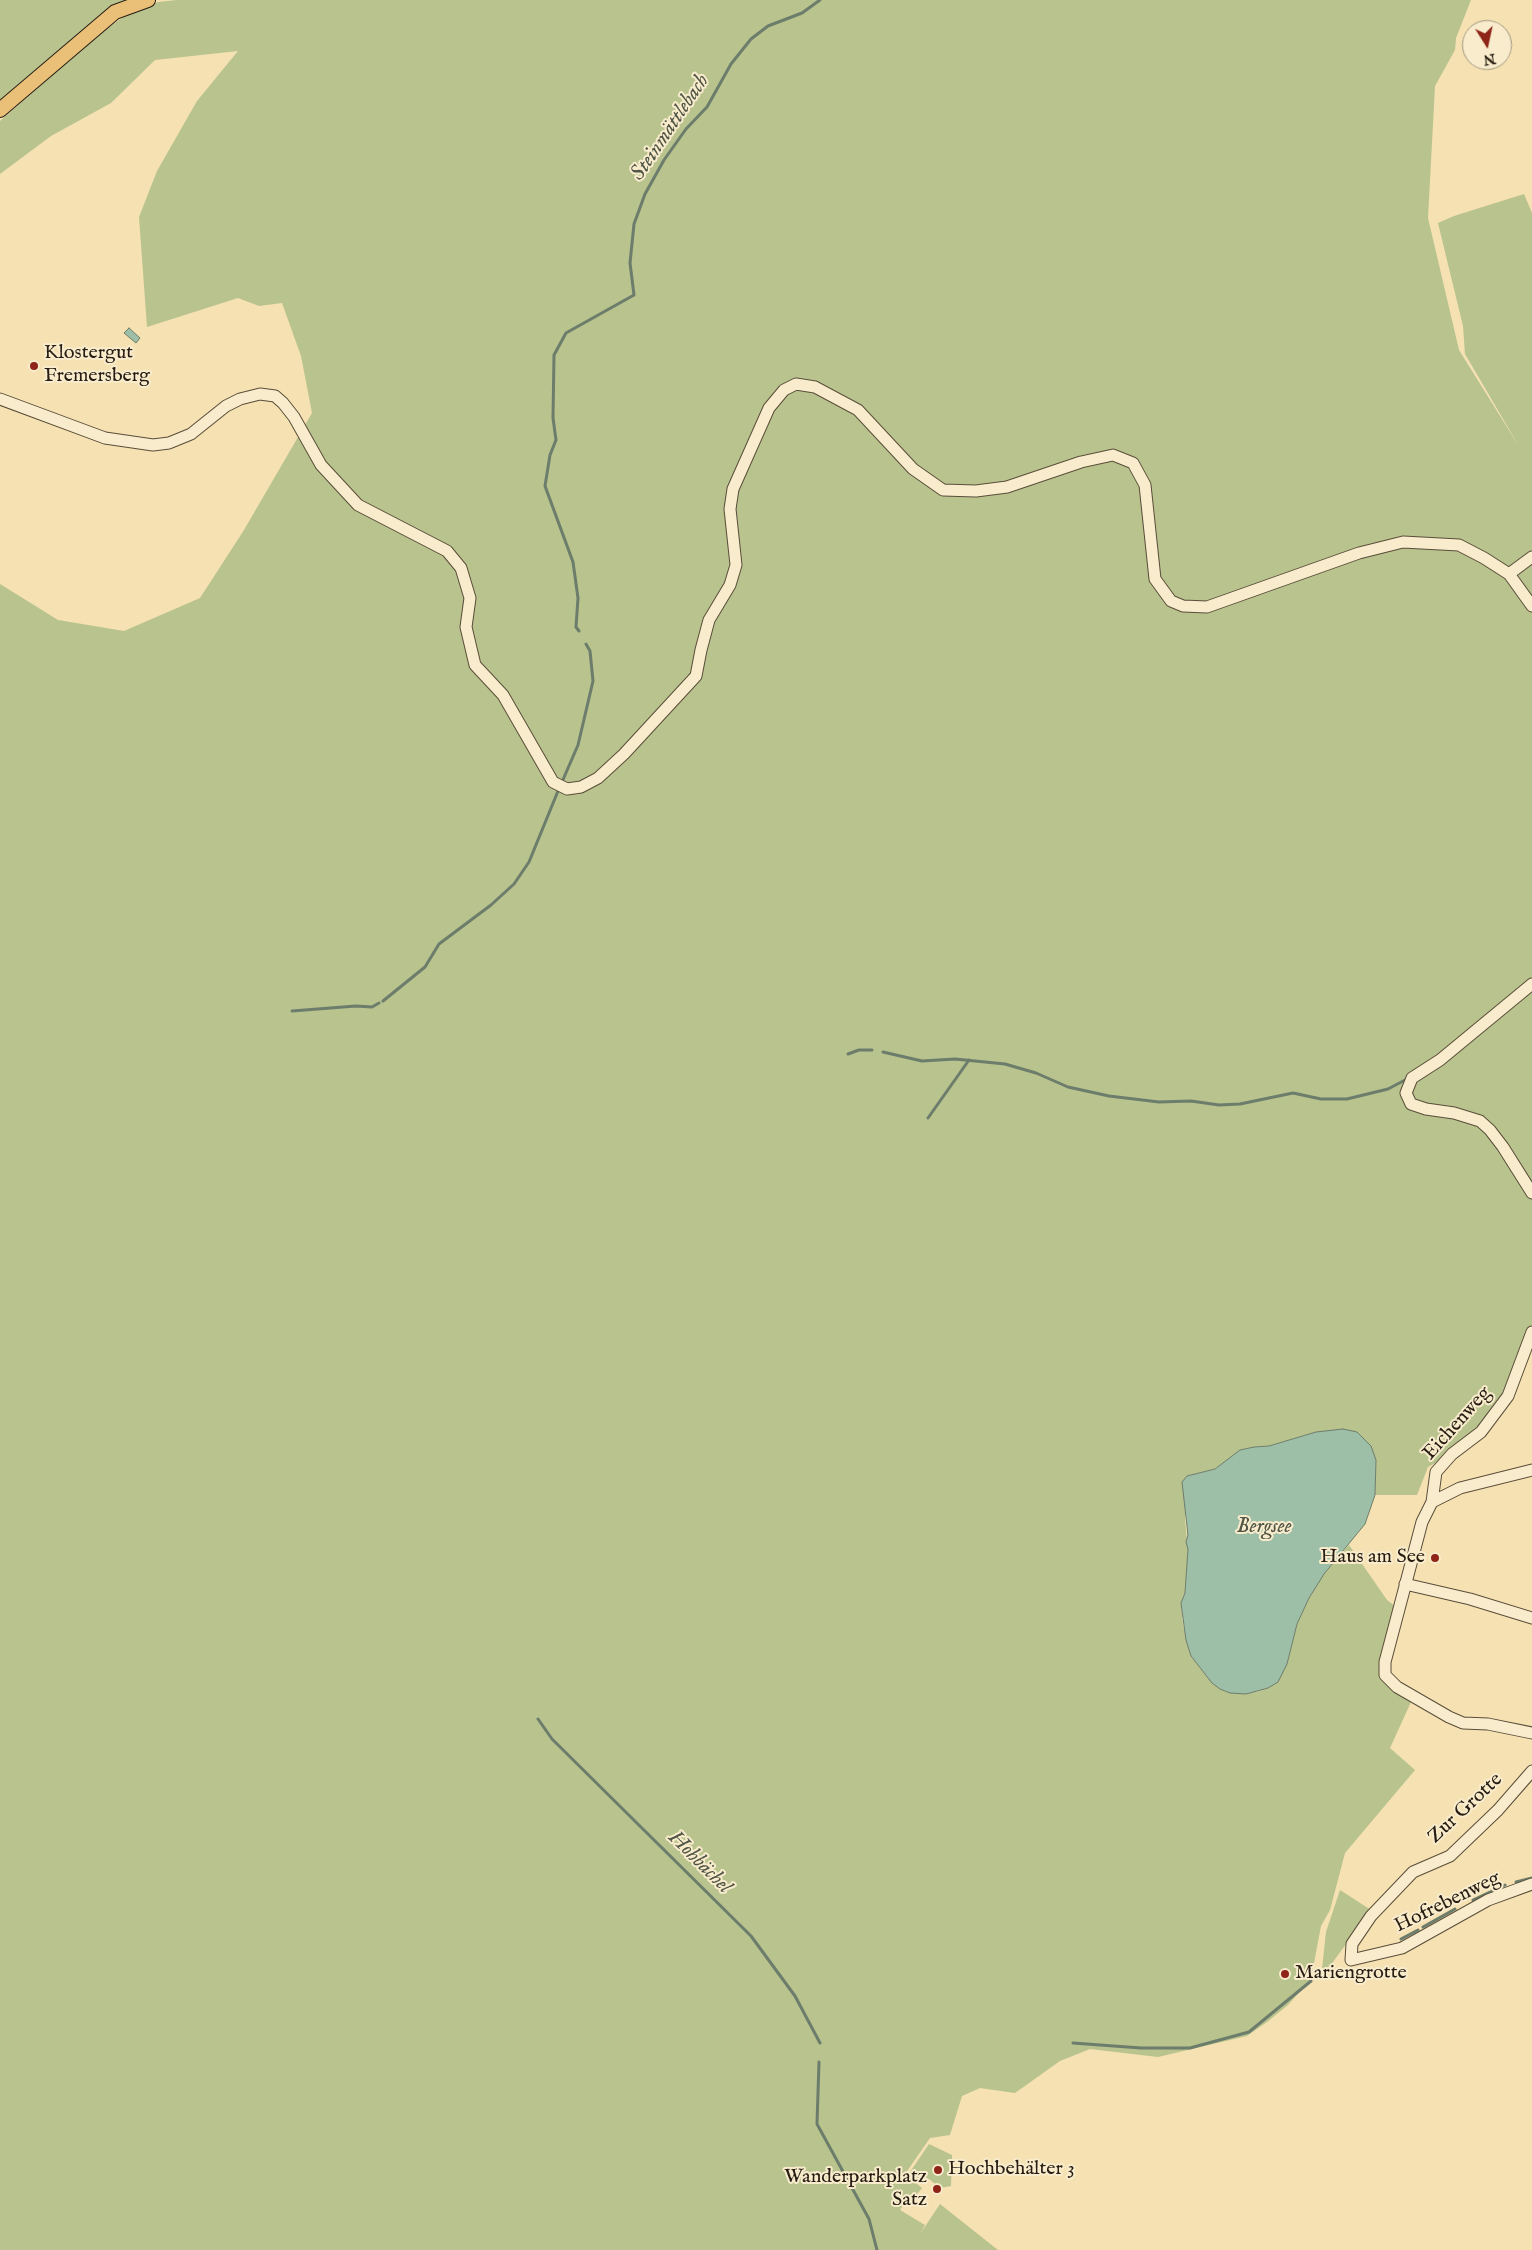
<!DOCTYPE html>
<html>
<head>
<meta charset="utf-8">
<style>
  body { margin:0 }
  #map { position:relative; width:1532px; height:2250px; overflow:hidden; background:#f5e1b1; font-family:"IM FELL English",serif }
  canvas { display:block }
  .north { position:absolute; left:1462px; top:20px; width:50px; height:50px; box-sizing:border-box; background:#f8eccc; border:1px solid #a49982; border-radius:50%; rotate:170deg; font-size:14px; font-weight:700; line-height:20px; text-align:center; color:#261c12 }
  .north::after { content:''; display:block; margin:auto; width:18px; height:22px; background:#8f2418; clip-path:polygon(50% 0,100% 100%,50% 72%,0 100%) }
</style>
</head>
<body>
<div id="map">
<canvas width="1532" height="2250"></canvas>
<div class="north">N</div>
</div>
<script>
const g = document.querySelector('canvas').getContext('2d');
g.lineJoin = 'round';
function fill(path, color) { g.fillStyle = color; g.fill(path, 'evenodd'); }
const toPath = rows => new Path2D(rows.map(r => 'M' + r).join(''));
function strokePath(path, color, width, dash) { g.strokeStyle = color; g.lineWidth = width; g.lineCap = dash ? 'butt' : 'round'; g.setLineDash(dash || []); g.stroke(path); }
function label(font, color, halo, rows, align = 'center') {
  g.font = font + ' "IM FELL English",serif'; g.lineWidth = 4; g.setLineDash([]); g.textBaseline = 'middle'; g.strokeStyle = halo; g.fillStyle = color; for (const [text, x, y, turn = 0] of rows) {
    g.save(); g.translate(x, y); g.rotate((+turn || 0) * Math.PI / 180); g.textAlign = isNaN(turn) ? turn : align; if (halo) g.strokeText(text, 0, 0); g.fillText(text, 0, 0); g.restore();
  }
}
fill(toPath([
  [0,0,127,0,114,5,0,103],
  [177,0,1471,0,1456,38,1455,50,1435,86,1428,218,1459,350,1520,448,1465,354,1463,326,1438,223,1454,216,1524,194,1532,213,1532,1332,1508,1396,1452,1454,1428,1467,1417,1495,1375,1495,1376,1460,1316,1432,1269,1446,1254,1447,1240,1450,1215,1469,1187,1476,1185,1520,1188,1549,1185,1593,1181,1603,1183,1625,1191,1656,1204,1673,1220,1689,1230,1693,1256,1692,1268,1688,1287,1664,1297,1624,1309,1598,1324,1574,1349,1545,1387,1600,1395,1606,1380,1673,1411,1702,1390,1748,1415,1770,1345,1853,1330,1910,1321,1926,1311,1979,1288,2005,1267,2022,1247,2036,1158,2057,1090,2049,1060,2061,1015,2093,980,2088,962,2096,950,2135,930,2138,905,2174,922,2188,913,2199,907,2198,900,2210,925,2225,920,2234,940,2204,998,2250,0,2250,0,584,58,620,124,631,200,598,244,530,312,413,301,356,282,303,259,306,238,298,147,327,139,217,157,171,197,101,238,51,155,60,111,103,51,136,0,174,0,121,97,36,122,18,158,2],
  [1340,1890,1371,1910,1330,1966,1322,1969,1326,1932],
  [929,2144,952,2155,951,2186,940,2188,929,2179,923,2182,910,2172]
]), '#b8c38e');
const water = toPath([
  [129,328,140,338,136,343,124,333,129,328],
  [1343,1429,1357,1432,1371,1446,1376,1460,1375,1495,1365,1524,1324,1574,1309,1598,1297,1624,1287,1664,1278,1682,1268,1688,1246,1694,1230,1693,1220,1689,1212,1683,1191,1656,1186,1640,1181,1603,1185,1593,1188,1549,1186,1542,1188,1535,1182,1482,1187,1476,1215,1469,1240,1450,1254,1447,1269,1446,1316,1432,1343,1429]
]);
fill(water, '#9dbea7');
strokePath(water, '#6d7d6b', 1);
strokePath(toPath([
  [579,631,576,627,578,598,573,562,545,486,550,455,556,440,553,418,554,355,566,333,634,295,630,263,634,224,645,194,664,160,686,129,707,107,731,64,751,39,768,26,802,13,820,0],
  [562,782,578,745,593,681,590,651,586,644],
  [383,1001,425,967,439,944,491,905,514,884,529,862,558,791],
  [292,1011,356,1006,372,1007,379,1003],
  [883,1052,922,1061,955,1059,1005,1064,1036,1073,1068,1087,1109,1096,1159,1102,1191,1101,1219,1105,1240,1104,1293,1093,1321,1099,1347,1099,1388,1089,1407,1079],
  [848,1054,859,1050,872,1050],
  [928,1118,969,1060],
  [538,1719,552,1739,751,1936,795,1996,820,2043],
  [1516,1882,1532,1878],
  [1473,1900,1505,1885],
  [1423,1927,1455,1909],
  [1401,1939,1418,1930],
  [1073,2043,1141,2048,1190,2048,1249,2032,1311,1981],
  [819,2062,817,2124,869,2219,877,2250]
]), '#6d7d6b', 3);
const minor = toPath([
  [0,399,105,438,153,445,169,443,191,434,226,406,240,399,260,394,275,396,283,403,294,417,321,465,358,505,447,551,461,568,470,598,466,627,475,665,503,695,553,782,567,789,581,787,598,778,624,754,696,676,701,650,709,620,730,585,736,565,730,509,733,489,769,408,784,390,796,384,815,387,858,410,913,469,943,490,976,491,1007,487,1081,462,1113,455,1133,463,1145,485,1155,579,1171,601,1183,606,1207,607,1359,553,1403,542,1459,545,1484,558,1509,574,1532,606],
  [1509,574,1532,557],
  [1532,984,1440,1060,1412,1078,1406,1093,1411,1104,1426,1109,1454,1113,1480,1121,1490,1130,1503,1147,1532,1193],
  [1532,1332,1508,1396,1481,1432,1452,1454,1436,1472,1432,1502,1422,1522,1385,1662,1385,1675,1397,1687,1449,1717,1463,1723,1488,1724,1532,1733],
  [1432,1502,1460,1488,1532,1470],
  [1405,1584,1470,1599,1532,1618],
  [1532,1771,1498,1810,1450,1856,1413,1872,1371,1916,1352,1944,1351,1960,1402,1948,1488,1900,1532,1884]
]);
const major = toPath([
  [0,110,115,12,148,0]
]);
strokePath(minor, '#5a4d3a', 13);
strokePath(major, '#261c12', 16);
strokePath(minor, '#f8eccc', 11);
strokePath(major, '#eac078', 14);
for (const [x, y, r, color] of [
  [34,366,5,"#8f2418"],
  [1435,1558,5,"#8f2418"],
  [1285,1974,5,"#8f2418"],
  [938,2170,5,"#8f2418"],
  [937,2189,5,"#8f2418"]
]) { const dot = new Path2D(); dot.arc(x, y, r, 0, 2 * Math.PI); g.fillStyle = color; g.fill(dot); strokePath(dot, '#f8eccc', 2); }
label('20px', '#261c12', '#f8eccc', [
  ["Klostergut",44,354],
  ["Fremersberg",44,377],
  ["Haus am See",1425,1558,"right"],
  ["Mariengrotte",1295,1974],
  ["Hochbehälter 3",948,2170],
  ["Wanderparkplatz",927,2178,"right"],
  ["Satz",927,2201,"right"]
], 'left');
label('20px', '#261c12', '#f8eccc', [
  ["Eichenweg",1458,1424,-48],
  ["Zur Grotte",1466,1809,-43],
  ["Hofrebenweg",1448,1903,-26]
]);
label('italic 21px', '#505546', '#f8eccc', [
  ["Steinmättlebach",671,128,-56],
  ["Bergsee",1264,1528],
  ["Hohbächel",699,1863,45]
]);
</script>
</body>
</html>
